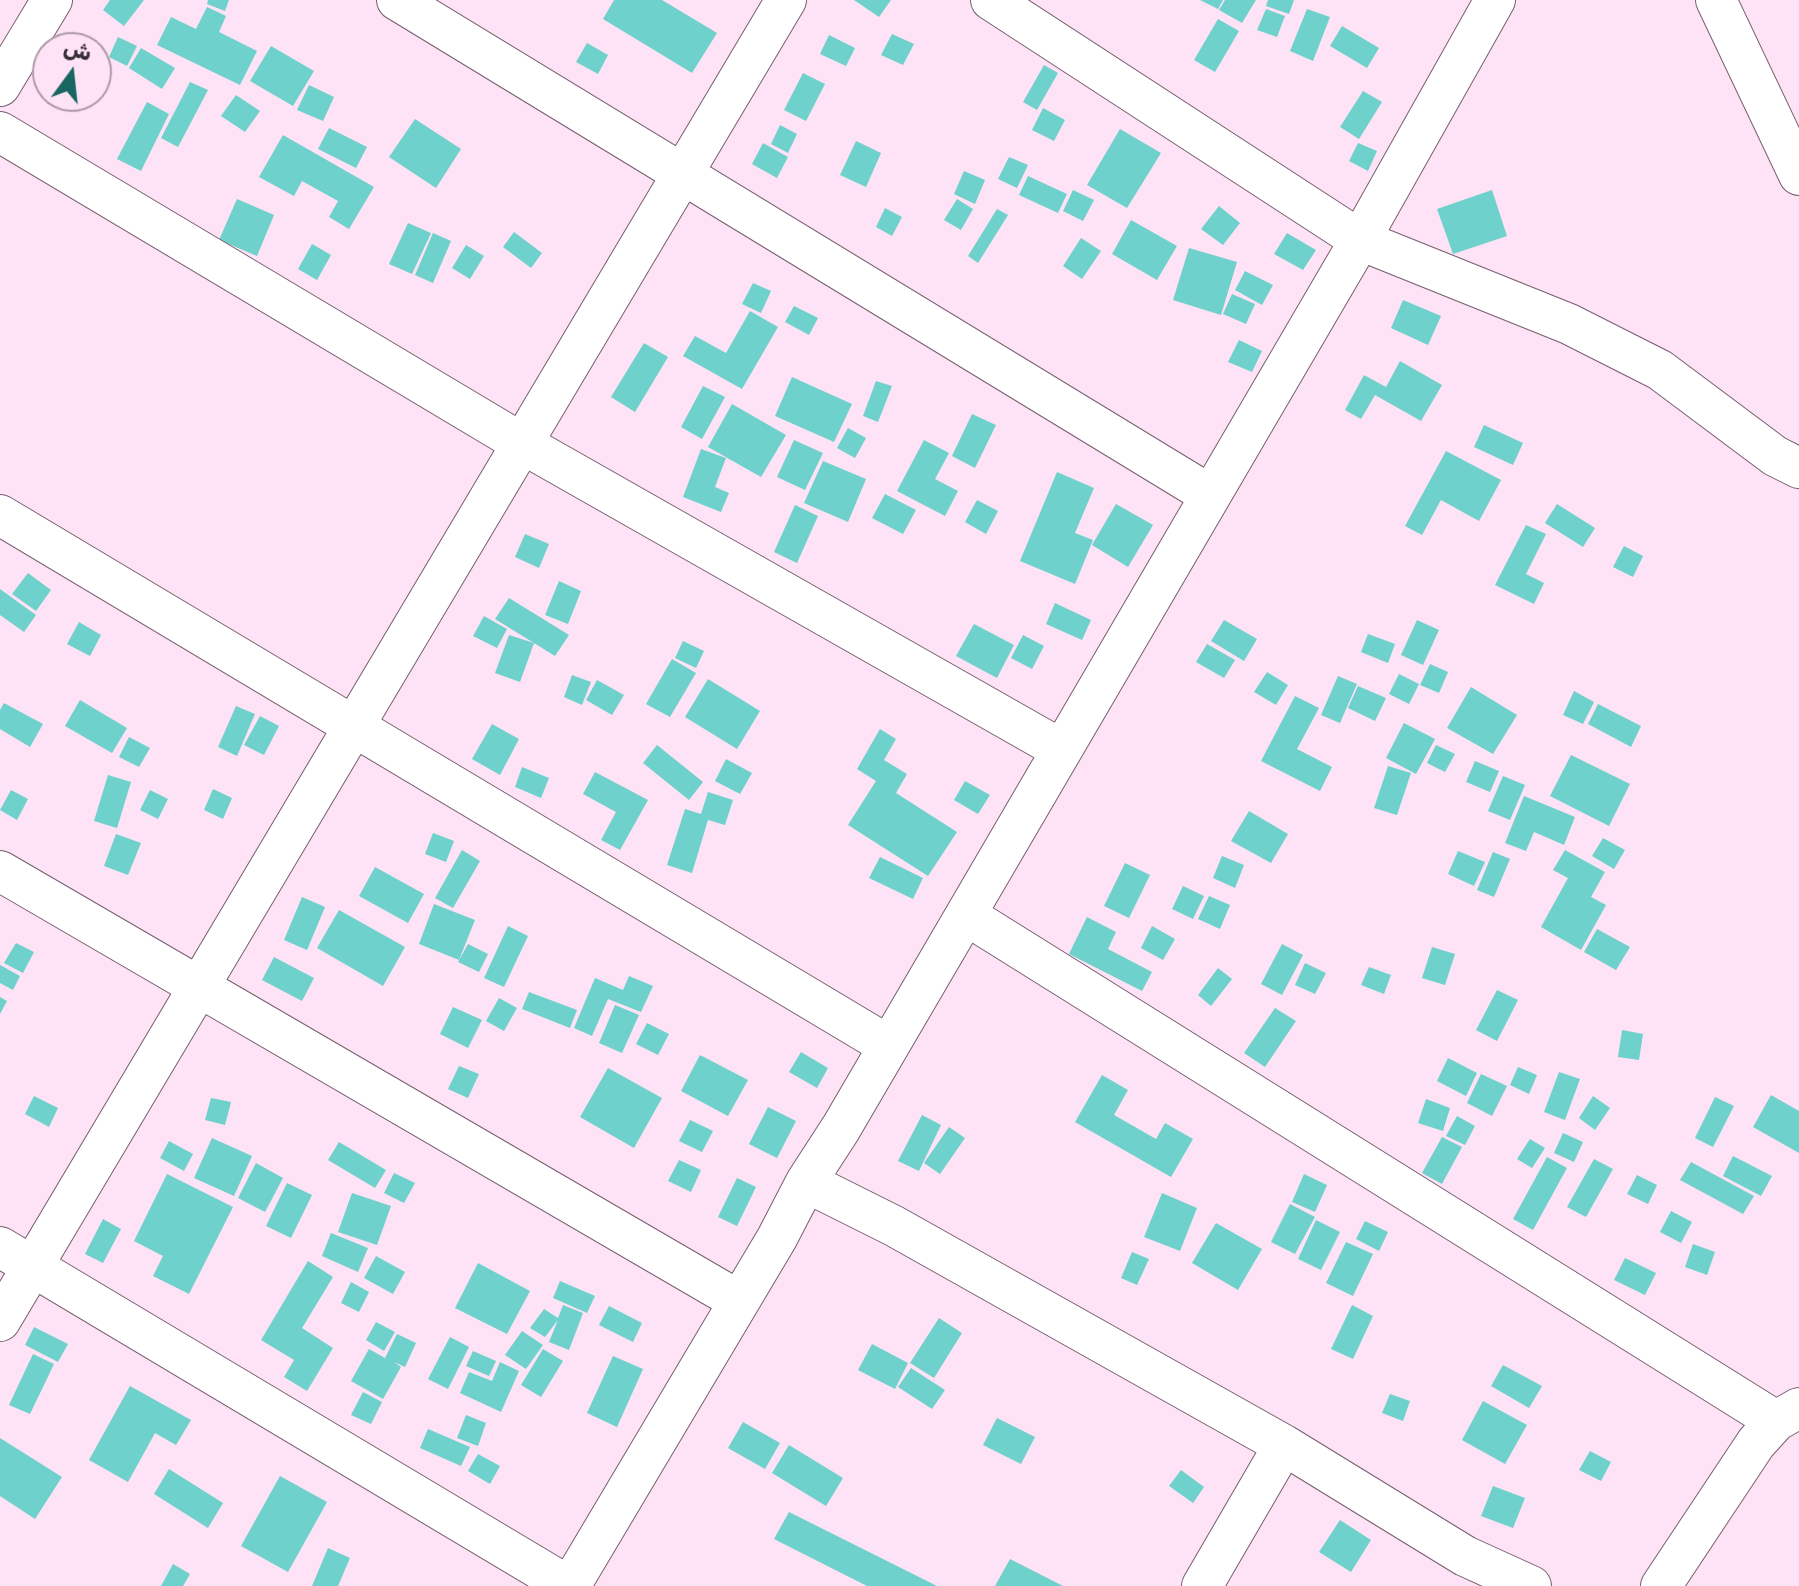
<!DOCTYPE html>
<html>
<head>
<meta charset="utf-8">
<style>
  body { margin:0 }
  #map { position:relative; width:1799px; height:1586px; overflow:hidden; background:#fee2f5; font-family:Rubik,"Noto Sans Arabic",sans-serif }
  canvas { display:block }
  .north { position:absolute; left:32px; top:32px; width:80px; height:80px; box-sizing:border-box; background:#fee2f5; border:2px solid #ae9aa8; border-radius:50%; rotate:15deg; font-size:22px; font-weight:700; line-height:32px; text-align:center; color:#372d34 }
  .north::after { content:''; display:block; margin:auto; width:28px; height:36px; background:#186662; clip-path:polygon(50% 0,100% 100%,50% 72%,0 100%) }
</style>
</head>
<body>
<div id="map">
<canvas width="1799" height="1586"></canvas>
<div class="north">ش</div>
</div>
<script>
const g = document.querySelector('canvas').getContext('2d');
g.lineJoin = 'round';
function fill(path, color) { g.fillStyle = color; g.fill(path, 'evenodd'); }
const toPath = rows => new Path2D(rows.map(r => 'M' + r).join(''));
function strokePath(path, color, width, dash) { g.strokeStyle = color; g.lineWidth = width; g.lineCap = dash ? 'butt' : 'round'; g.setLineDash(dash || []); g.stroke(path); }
fill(toPath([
  [110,0,144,0,124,26,103,10],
  [208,0,229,0,225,11,207,4],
  [614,0,662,0,717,33,692,73,603,19],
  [854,0,891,0,879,17],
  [1200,0,1223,0,1218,9],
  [1225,0,1256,0,1242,23,1219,10],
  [1268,0,1294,0,1289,14,1266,6],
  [207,7,226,16,219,32,257,51,240,85,157,45,171,17,196,29],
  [1266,9,1285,16,1277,37,1257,30],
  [1307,9,1330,17,1313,61,1290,51],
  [1218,19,1239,31,1215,72,1194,60],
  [1342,26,1379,48,1367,68,1330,46],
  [892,34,914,44,903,65,881,55],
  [829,35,855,48,846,66,820,54],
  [118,37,137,46,127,66,109,57],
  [587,43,608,55,598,74,576,62],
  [271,46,314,71,293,106,250,81],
  [141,48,175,68,162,89,129,68],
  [1044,65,1058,73,1037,110,1023,102],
  [803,73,825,84,806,121,784,110],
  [190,82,208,90,178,147,161,138],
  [309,85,334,97,323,121,297,110],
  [1363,91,1382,102,1359,139,1340,127],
  [236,95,260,111,245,132,221,116],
  [147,102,169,114,141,171,117,159],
  [1043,108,1065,120,1054,141,1032,130],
  [415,119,461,149,436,188,389,157],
  [780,125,797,134,788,153,771,144],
  [329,128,367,147,356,168,318,149],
  [1120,129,1161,153,1127,208,1087,185],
  [283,135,374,187,349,229,329,217,338,201,302,181,294,196,259,177],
  [856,141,881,153,866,187,840,175],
  [763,143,788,157,777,178,752,164],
  [1358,143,1377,151,1368,171,1349,161],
  [1009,157,1028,165,1017,188,998,179],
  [964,171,985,180,975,204,954,194],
  [1028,176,1067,194,1058,213,1019,195],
  [1073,190,1094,200,1083,221,1063,211],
  [1492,190,1507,236,1453,254,1437,209],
  [237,199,274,215,257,256,219,240],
  [957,199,973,209,961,230,944,220],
  [1219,206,1240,223,1223,245,1201,229],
  [885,208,902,217,892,236,876,227],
  [997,209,1008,215,978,263,968,256],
  [1131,220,1177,246,1157,280,1112,254],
  [408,223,431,233,412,274,389,264],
  [514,232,542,253,531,268,503,247],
  [433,233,451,241,433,283,415,275],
  [1287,233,1316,250,1303,270,1274,254],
  [1081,238,1101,251,1082,279,1063,266],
  [312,244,331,255,317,280,298,269],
  [466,245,484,256,470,279,452,268],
  [1189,248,1237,262,1221,315,1173,300],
  [1245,271,1273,285,1262,305,1235,290],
  [753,283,771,291,761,313,742,304],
  [1232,294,1255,304,1246,324,1223,314],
  [1403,300,1441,316,1428,345,1391,328],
  [794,306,818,318,809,335,785,322],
  [750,311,778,327,742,389,683,356,695,336,726,353],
  [1239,340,1262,351,1252,372,1228,362],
  [644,343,668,357,635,412,611,397],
  [1400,361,1442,385,1421,421,1375,395,1361,419,1345,410,1364,375,1386,387],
  [792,377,852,404,834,442,775,416],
  [876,381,892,386,878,422,863,416],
  [703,386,725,397,702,439,681,427],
  [732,404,786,435,761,477,708,447],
  [972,414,996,425,975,468,952,456],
  [1484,425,1523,443,1513,465,1474,447],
  [848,428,866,438,855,458,837,448],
  [794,440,823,453,805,490,777,477],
  [924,440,949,453,935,479,958,491,945,516,897,491],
  [701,449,726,458,715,487,729,493,721,512,683,497],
  [1446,451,1501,480,1479,521,1441,500,1422,535,1405,526],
  [823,461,866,479,848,522,804,503],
  [1057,472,1094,488,1075,533,1093,540,1075,584,1020,561],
  [885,494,916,510,903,534,872,518],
  [977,500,998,511,986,534,965,522],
  [1116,504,1153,525,1128,567,1092,545],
  [1557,504,1595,528,1583,547,1545,523],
  [795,505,818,516,797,563,774,552],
  [1526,525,1546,534,1526,574,1544,583,1534,604,1495,585],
  [525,534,549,544,539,568,515,557],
  [1624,546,1643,556,1633,577,1613,567],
  [28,573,51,590,36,611,12,594],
  [559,581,581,591,568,624,545,615],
  [0,589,36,615,24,632,0,615],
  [509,598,569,635,555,656,495,619],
  [1055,603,1091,620,1082,640,1046,624],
  [484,616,507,629,497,648,473,636],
  [1224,620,1257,639,1244,661,1211,641],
  [1417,620,1439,630,1423,665,1401,655],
  [79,622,101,635,90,656,67,644],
  [974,624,1014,645,997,678,956,656],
  [1368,634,1395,644,1388,663,1361,652],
  [509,635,534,643,520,682,495,673],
  [1023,635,1044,646,1032,669,1011,658],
  [683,641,704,651,696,668,675,658],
  [1207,644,1235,660,1224,678,1196,662],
  [672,659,696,673,670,717,646,704],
  [1430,664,1448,672,1439,693,1420,685],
  [1267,672,1288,685,1276,705,1254,692],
  [1399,674,1419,684,1409,704,1389,694],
  [572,675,591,682,582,705,564,697],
  [1338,676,1357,684,1340,723,1321,715],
  [708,679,760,711,737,749,685,717],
  [597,680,624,695,612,715,586,700],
  [1358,686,1386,698,1375,721,1348,708],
  [1471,687,1517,715,1493,754,1447,728],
  [1574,691,1594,702,1583,724,1563,715],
  [1295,696,1319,708,1297,749,1332,767,1320,791,1261,761],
  [80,700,127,728,112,753,65,726],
  [4,703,43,724,30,747,0,729,0,710],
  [1598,704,1641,726,1631,747,1588,724],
  [236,706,255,714,237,756,218,747],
  [260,716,279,726,264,755,244,745],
  [1404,723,1435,739,1416,774,1386,758],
  [492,724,519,739,500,775,472,759],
  [880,729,896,739,884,760,907,774,896,793,957,832,928,876,848,825,876,781,857,769],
  [129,737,150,748,139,767,119,757],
  [657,745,703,782,689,800,643,763],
  [1436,745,1455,754,1445,772,1427,763],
  [1571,755,1630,784,1609,826,1550,796],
  [726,759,752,773,740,794,715,781],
  [1475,761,1499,771,1490,792,1466,782],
  [1388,766,1411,773,1397,815,1374,808],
  [522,767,549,778,541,798,515,787],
  [595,772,648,800,620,850,601,840,616,812,583,794],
  [108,775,131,782,117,828,94,821],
  [1503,776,1525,785,1510,820,1488,811],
  [965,781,990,795,978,814,954,800],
  [213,789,232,798,223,819,204,810],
  [11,790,28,799,17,820,0,810],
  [150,790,168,799,158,819,140,810],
  [708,792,733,800,725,825,708,820,692,873,667,865,685,809,701,814],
  [1524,796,1575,817,1564,845,1534,832,1526,851,1505,843],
  [1249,811,1288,834,1271,863,1231,841],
  [433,833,454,841,446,862,425,854],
  [116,834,141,843,128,875,104,866],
  [1603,838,1625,850,1614,869,1592,856],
  [462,850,480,861,453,908,435,898],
  [1565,850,1605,872,1591,897,1606,905,1581,950,1541,927,1568,878,1553,870],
  [1458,851,1485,862,1474,886,1448,874],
  [1493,852,1510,859,1494,897,1477,890],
  [1222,856,1244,865,1235,888,1213,878],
  [880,857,923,878,913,899,869,878],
  [1125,863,1150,875,1129,918,1104,906],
  [375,867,424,894,408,923,359,896],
  [1183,886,1204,896,1193,919,1172,909],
  [1209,896,1230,905,1220,929,1198,919],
  [302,897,325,907,307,950,284,940],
  [434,904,475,920,459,960,419,944],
  [339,910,405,947,383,986,317,948],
  [1087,917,1116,932,1108,949,1152,972,1142,991,1069,954],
  [508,926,528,936,504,987,484,978],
  [1152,926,1175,939,1163,960,1141,948],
  [1597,929,1630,947,1616,970,1584,952],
  [16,943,34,952,23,973,4,963],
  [468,944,488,954,479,972,458,962],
  [1282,944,1303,955,1282,995,1261,984],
  [1432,947,1455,954,1445,985,1422,978],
  [274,957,314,978,302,1001,262,980],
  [1305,963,1326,973,1315,994,1295,985],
  [0,965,20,976,13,990,0,983],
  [1369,967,1391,975,1384,994,1361,985],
  [1218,968,1232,979,1211,1006,1198,995],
  [629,976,653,986,641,1012,608,999,592,1036,574,1028,595,978,623,990],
  [1497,990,1518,1000,1497,1041,1476,1030],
  [529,992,577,1010,570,1028,522,1009],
  [0,997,7,1001,0,1014],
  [499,998,517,1008,504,1031,486,1021],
  [615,1005,639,1015,622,1053,599,1043],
  [453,1007,482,1020,468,1048,440,1034],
  [1275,1008,1296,1021,1265,1067,1244,1053],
  [647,1023,669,1034,658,1055,636,1044],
  [1622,1030,1643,1034,1639,1060,1618,1057],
  [801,1052,828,1068,817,1088,789,1072],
  [700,1055,748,1080,728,1116,681,1091],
  [1448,1058,1477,1073,1466,1096,1437,1081],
  [459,1066,479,1074,468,1098,448,1089],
  [1518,1067,1537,1075,1529,1094,1510,1085],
  [608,1068,662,1098,634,1148,580,1117],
  [1559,1072,1580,1079,1565,1120,1544,1112],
  [1481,1074,1507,1086,1492,1116,1467,1103],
  [1102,1075,1128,1090,1114,1115,1156,1139,1165,1123,1193,1139,1171,1177,1075,1122],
  [1771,1095,1799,1111,1799,1153,1753,1127],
  [34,1096,58,1108,49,1127,25,1114],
  [1593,1096,1610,1108,1595,1130,1579,1118],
  [1715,1097,1734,1106,1713,1147,1695,1138],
  [211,1098,231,1102,225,1125,205,1120],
  [1426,1099,1450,1108,1443,1131,1418,1123],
  [768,1107,796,1121,777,1158,749,1144],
  [922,1115,941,1125,919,1171,898,1161],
  [1457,1116,1475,1126,1465,1145,1446,1136],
  [690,1120,713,1131,702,1152,679,1141],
  [949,1127,965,1138,940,1174,924,1163],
  [1563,1133,1583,1142,1574,1162,1554,1153],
  [1442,1137,1462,1147,1442,1184,1422,1173],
  [212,1138,252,1156,234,1196,194,1178],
  [1530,1139,1545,1148,1532,1168,1517,1159],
  [169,1141,193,1154,184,1171,160,1158],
  [339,1142,386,1170,375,1188,328,1160],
  [1733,1156,1772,1176,1761,1196,1723,1176],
  [1547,1157,1567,1168,1533,1230,1513,1219],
  [1594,1159,1613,1169,1586,1217,1567,1207],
  [679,1160,701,1170,691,1192,668,1181],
  [1691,1162,1754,1196,1743,1214,1680,1180],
  [256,1163,283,1178,265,1212,238,1198],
  [394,1173,415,1183,404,1203,384,1193],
  [167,1174,233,1207,189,1294,153,1276,163,1256,134,1241],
  [1304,1174,1327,1185,1315,1212,1292,1202],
  [1637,1175,1657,1185,1648,1204,1627,1194],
  [737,1178,756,1187,737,1226,718,1217],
  [287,1183,312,1195,291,1238,266,1226],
  [352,1193,391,1206,377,1245,338,1232],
  [1162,1193,1197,1208,1180,1251,1144,1237],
  [1290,1204,1315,1217,1295,1254,1271,1242],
  [1671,1211,1692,1222,1681,1243,1660,1232],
  [103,1219,121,1229,103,1263,85,1254],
  [1316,1220,1340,1232,1321,1270,1298,1259],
  [1365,1221,1388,1232,1379,1251,1356,1239],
  [1216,1223,1262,1249,1238,1290,1192,1263],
  [331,1233,368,1248,358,1272,322,1256],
  [1346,1242,1373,1254,1353,1296,1326,1283],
  [1693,1244,1715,1252,1707,1275,1685,1267],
  [1132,1252,1149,1259,1137,1285,1121,1278],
  [376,1256,405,1272,393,1294,364,1278],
  [1625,1258,1656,1273,1645,1295,1614,1280],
  [308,1261,333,1277,302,1328,333,1348,307,1391,284,1377,294,1360,261,1340],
  [478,1263,530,1291,507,1334,455,1308],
  [560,1281,595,1296,587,1313,553,1298],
  [351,1282,369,1292,359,1312,341,1303],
  [563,1305,583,1313,569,1350,549,1342,558,1320,545,1337,530,1328,544,1309,558,1318],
  [1352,1305,1373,1316,1353,1359,1331,1349],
  [609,1306,642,1323,633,1342,599,1325],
  [939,1318,962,1333,934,1378,910,1363],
  [376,1322,395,1332,384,1351,366,1340],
  [34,1327,68,1344,58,1362,25,1345],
  [522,1331,543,1345,526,1369,505,1355],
  [397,1334,416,1343,405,1367,394,1362,401,1367,383,1399,351,1381,369,1349,385,1358],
  [450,1337,469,1347,448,1389,428,1379],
  [872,1344,908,1363,895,1389,858,1370],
  [543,1349,563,1361,541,1397,521,1385],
  [473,1351,496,1361,489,1376,466,1366],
  [33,1354,54,1364,30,1414,9,1405],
  [613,1356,643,1369,617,1427,587,1413],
  [500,1362,519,1371,501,1412,460,1393,469,1372,492,1381],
  [1503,1365,1542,1386,1529,1408,1491,1386],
  [911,1368,945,1390,932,1409,898,1387],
  [130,1386,191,1420,176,1445,155,1433,128,1482,89,1460],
  [363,1392,382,1402,371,1424,351,1415],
  [1390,1394,1410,1401,1403,1421,1382,1413],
  [1483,1401,1527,1425,1505,1464,1462,1440],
  [466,1415,486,1423,478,1446,457,1438],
  [997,1418,1035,1437,1021,1464,983,1445],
  [743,1422,780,1443,765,1469,728,1448],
  [428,1429,470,1447,461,1466,420,1448],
  [0,1438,62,1477,35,1519,0,1496],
  [789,1445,843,1478,826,1506,772,1473],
  [1590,1451,1611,1462,1601,1481,1579,1470],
  [478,1454,500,1466,490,1484,468,1471],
  [169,1469,223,1503,208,1528,154,1494],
  [1181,1470,1204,1487,1193,1503,1169,1486],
  [280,1476,327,1502,288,1572,241,1546],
  [1493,1486,1525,1498,1513,1528,1481,1516],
  [789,1512,937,1586,867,1586,774,1539],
  [1340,1520,1371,1540,1351,1572,1319,1552],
  [328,1548,350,1558,338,1586,312,1586],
  [1010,1559,1063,1586,995,1586],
  [173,1564,190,1574,183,1586,161,1586]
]), '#6ed1cb');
const street = toPath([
  [397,0,1210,495],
  [991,0,1360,240,1569,324,1660,370,1775,456,1799,468],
  [1716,0,1799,175],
  [0,86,52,0],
  [0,132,523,444,1062,750],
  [0,515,889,1046],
  [0,871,739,1301],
  [966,915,1776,1421],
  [806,1182,841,1128,1360,240,1495,0],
  [0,1247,568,1586],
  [0,1321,786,0],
  [570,1586,777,1238,806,1182,894,1226,1284,1445,1465,1556,1531,1586],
  [1202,1586,1284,1445],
  [1661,1586,1756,1443,1776,1421,1799,1408]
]);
strokePath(street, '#765f6f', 42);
strokePath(street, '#fff', 40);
</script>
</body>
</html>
